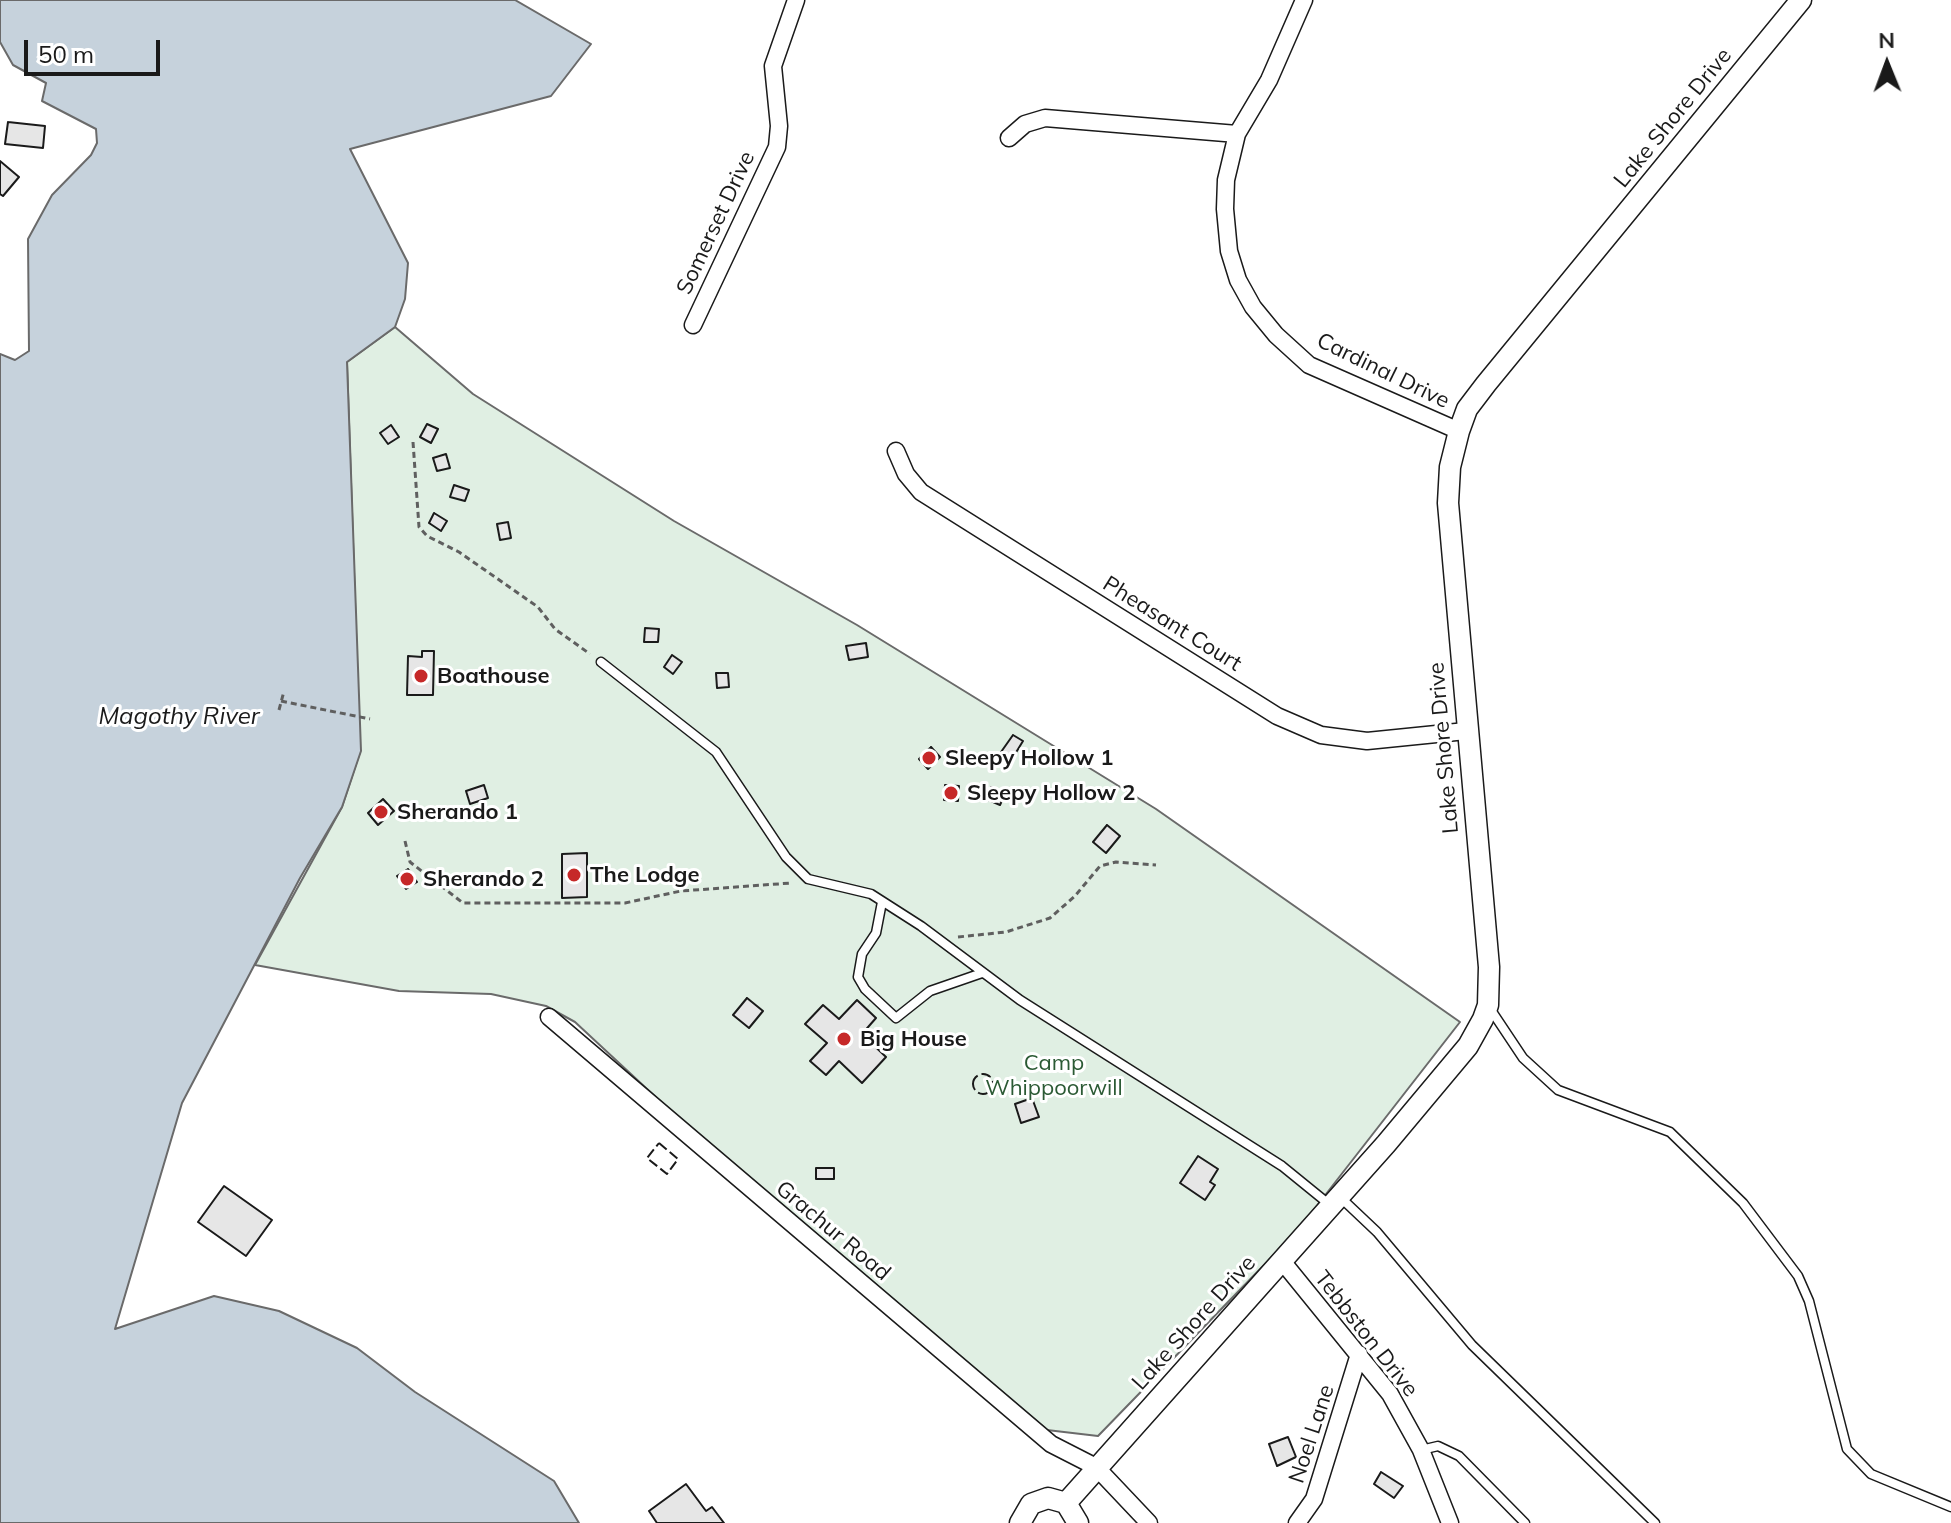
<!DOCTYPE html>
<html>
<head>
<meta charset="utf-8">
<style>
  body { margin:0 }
  #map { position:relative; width:1951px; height:1523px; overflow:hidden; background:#fff; font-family:Mulish,sans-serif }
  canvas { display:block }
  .north { position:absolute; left:1847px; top:24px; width:80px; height:80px; -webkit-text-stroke:6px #fff; paint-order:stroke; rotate:359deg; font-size:22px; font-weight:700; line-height:32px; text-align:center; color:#1a1a1a }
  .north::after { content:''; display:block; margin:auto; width:28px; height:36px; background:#1a1a1a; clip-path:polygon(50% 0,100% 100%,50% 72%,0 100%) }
  .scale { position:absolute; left:24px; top:40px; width:136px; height:36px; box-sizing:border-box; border:4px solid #1a1a1a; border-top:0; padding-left:10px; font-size:24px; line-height:28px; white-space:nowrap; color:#1a1a1a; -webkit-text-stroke:6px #fff; paint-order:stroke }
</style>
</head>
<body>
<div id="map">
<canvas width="1951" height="1523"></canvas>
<div class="north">N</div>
<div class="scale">50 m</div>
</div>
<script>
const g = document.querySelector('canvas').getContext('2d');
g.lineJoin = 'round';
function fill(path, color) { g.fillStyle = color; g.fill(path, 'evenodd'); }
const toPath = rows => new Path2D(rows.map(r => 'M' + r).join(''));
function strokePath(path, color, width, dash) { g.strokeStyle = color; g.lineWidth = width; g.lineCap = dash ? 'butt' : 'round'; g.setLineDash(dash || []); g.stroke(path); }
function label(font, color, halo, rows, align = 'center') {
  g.font = font + ' Mulish,sans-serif'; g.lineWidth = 6; g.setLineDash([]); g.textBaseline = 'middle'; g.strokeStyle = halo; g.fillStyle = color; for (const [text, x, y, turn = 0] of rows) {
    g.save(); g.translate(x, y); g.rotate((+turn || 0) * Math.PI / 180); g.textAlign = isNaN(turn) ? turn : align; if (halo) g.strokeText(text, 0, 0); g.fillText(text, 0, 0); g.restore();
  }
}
const green = toPath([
  [395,327,473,394,674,521,857,625,1156,809,1460,1022,1298,1230,1098,1436,1047,1430,661,1102,575,1022,546,1006,491,994,399,991,255,965,342,807,360,752,347,362,395,327]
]);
fill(green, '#e0efe3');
strokePath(green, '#6a6a6a', 2);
const water = toPath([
  [0,0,515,0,591,44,551,96,350,149,408,263,405,299,395,327,347,362,361,751,342,807,300,878,182,1103,115,1329,214,1296,279,1311,357,1348,415,1392,554,1481,579,1523,0,1523,0,354,15,360,29,351,28,239,52,195,91,155,97,143,96,129,42,101,46,83,13,65,0,42,0,0]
]);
fill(water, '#c6d2dc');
strokePath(water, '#6a6a6a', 2);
const building = toPath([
  [8,122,45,126,43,148,5,144,8,122],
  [0,161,19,177,3,196,0,194,0,161],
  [427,424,438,429,431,443,420,437,427,424],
  [391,425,399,437,388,444,380,433,391,425],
  [446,454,450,468,437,471,433,458,446,454],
  [454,485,469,490,465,501,450,497,454,485],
  [434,513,447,521,441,531,429,523,434,513],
  [508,522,511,538,500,540,497,524,508,522],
  [645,628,659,629,658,642,644,642,645,628],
  [866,643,868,657,849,660,846,646,866,643],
  [422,651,434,651,433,695,407,695,408,656,422,657,422,651],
  [672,655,682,662,673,674,664,667,672,655],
  [716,673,728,673,729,687,717,688,716,673],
  [1013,735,1023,741,1012,759,1001,752,1013,735],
  [931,747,940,757,928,769,919,759,931,747],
  [484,785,488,798,470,804,466,791,484,785],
  [945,785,959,786,958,801,944,800,945,785],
  [991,787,1005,794,1000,805,986,799,991,787],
  [383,799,394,811,378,825,368,813,383,799],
  [1107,825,1120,836,1106,853,1093,842,1107,825],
  [587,853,587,897,562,898,562,854,587,853],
  [408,869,417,882,406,889,397,876,408,869],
  [747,998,763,1011,749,1028,733,1015,747,998],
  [857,1000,876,1018,862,1034,886,1057,862,1083,839,1061,826,1075,810,1061,827,1043,805,1024,823,1005,839,1019,857,1000],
  [1032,1098,1039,1117,1021,1123,1015,1104,1032,1098],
  [1198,1156,1218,1169,1210,1182,1215,1185,1205,1200,1180,1183,1198,1156],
  [816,1168,834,1168,834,1179,816,1179,816,1168],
  [224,1186,272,1220,246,1256,198,1222,224,1186],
  [1288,1437,1296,1457,1277,1466,1269,1444,1288,1437],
  [1381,1472,1403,1486,1394,1498,1374,1484,1381,1472],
  [686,1484,706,1511,712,1507,724,1523,657,1523,649,1511,686,1484]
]);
fill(building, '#e6e6e6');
strokePath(building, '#1a1a1a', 2);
const service = toPath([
  [601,662,716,752,786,857,808,879,871,894,921,926,1020,1000,1282,1166,1330,1205],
  [882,902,876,933,862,954,858,977,865,989,896,1018,930,991,982,973],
  [1489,1007,1523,1058,1558,1090,1670,1132,1743,1203,1798,1276,1809,1301,1847,1449,1871,1474,1951,1507],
  [1340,1197,1377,1232,1472,1345,1655,1523],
  [1421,1450,1438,1446,1459,1456,1525,1523]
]);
const minor = toPath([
  [1304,0,1269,80,1237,134,1226,180,1225,209,1229,251,1238,280,1253,307,1276,335,1309,365,1459,431],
  [1009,138,1025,124,1045,118,1237,134],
  [693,325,777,147,779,126,773,66,796,0],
  [896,451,906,474,921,492,1277,716,1321,735,1367,741,1466,731],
  [549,1017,1051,1444,1096,1467,1149,1523],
  [1282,1261,1390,1394,1421,1450,1450,1523],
  [1297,1523,1314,1499,1359,1354]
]);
const tertiary = toPath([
  [1066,1503,1386,1144,1468,1046,1483,1019,1488,1005,1489,967,1448,503,1450,467,1459,431,1467,409,1486,384,1801,0],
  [1020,1523,1031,1504,1048,1498,1066,1503,1078,1523]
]);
strokePath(service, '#1a1a1a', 11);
strokePath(minor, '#1a1a1a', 19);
strokePath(tertiary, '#1a1a1a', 23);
strokePath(toPath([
  [413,442,419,527,427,536,459,552,538,607,555,629,590,654],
  [281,701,370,719],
  [279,710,284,691],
  [405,841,410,862,463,903,625,903,681,891,791,883],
  [958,937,1006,932,1050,918,1075,896,1100,866,1116,862,1156,865]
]), '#5f5f5f', 3, [6, 4]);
strokePath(service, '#fff', 8);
strokePath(minor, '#fff', 16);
strokePath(tertiary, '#fff', 20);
strokePath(toPath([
  '973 1084a10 10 0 1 1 20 0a10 10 0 1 1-20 0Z',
  [659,1143,678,1159,667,1174,647,1158,659,1143]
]), '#1a1a1a', 2, [10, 4]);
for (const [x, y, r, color] of [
  [421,676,8,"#c62828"],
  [929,758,8,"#c62828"],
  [951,793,8,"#c62828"],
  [381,812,8,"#c62828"],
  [574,875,8,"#c62828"],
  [407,879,8,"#c62828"],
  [844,1039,8,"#c62828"]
]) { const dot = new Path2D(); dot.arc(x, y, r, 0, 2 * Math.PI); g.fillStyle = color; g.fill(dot); strokePath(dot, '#fff', 3); }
label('22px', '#1a1a1a', '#fff', [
  ["Lake Shore Drive",1673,118,-51],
  ["Somerset Drive",716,223,-65],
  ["Cardinal Drive",1383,371,26],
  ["Pheasant Court",1172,624,32],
  ["Lake Shore Drive",1444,748,-95],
  ["Grachur Road",833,1231,40],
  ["Lake Shore Drive",1194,1323,-48],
  ["Tebbston Drive",1366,1334,52],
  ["Noel Lane",1312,1434,-72]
]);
label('bold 22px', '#1a1a1a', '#fff', [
  ["Boathouse",437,676],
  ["Sleepy Hollow 1",945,758],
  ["Sleepy Hollow 2",967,793],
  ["Sherando 1",397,812],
  ["The Lodge",590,875],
  ["Sherando 2",423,879],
  ["Big House",860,1039]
], 'left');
label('22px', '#2b5a34', '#fff', [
  ["Camp",1054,1063],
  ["Whippoorwill",1054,1088]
]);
label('italic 24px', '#1a1a1a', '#fff', [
  ["Magothy River",179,717]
]);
</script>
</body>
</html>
